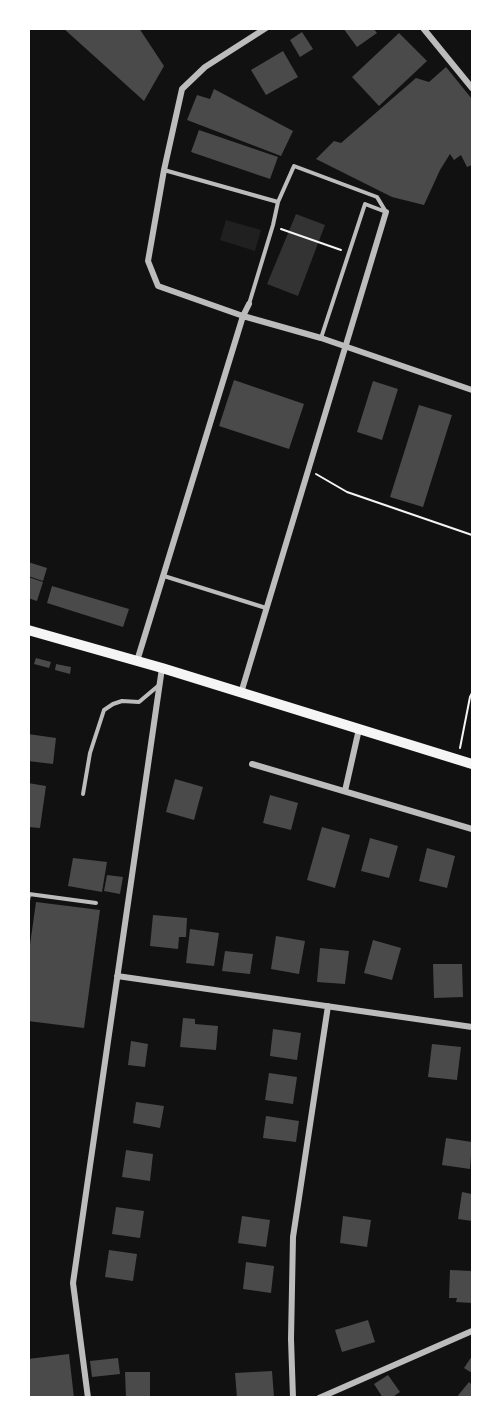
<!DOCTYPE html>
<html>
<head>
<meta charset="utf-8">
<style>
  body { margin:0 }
  #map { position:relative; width:501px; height:1426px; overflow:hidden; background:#111; font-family:Barlow,sans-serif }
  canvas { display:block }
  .frame { position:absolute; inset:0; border:30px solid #fff; pointer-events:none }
</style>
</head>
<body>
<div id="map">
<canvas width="501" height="1426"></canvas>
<div class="frame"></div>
</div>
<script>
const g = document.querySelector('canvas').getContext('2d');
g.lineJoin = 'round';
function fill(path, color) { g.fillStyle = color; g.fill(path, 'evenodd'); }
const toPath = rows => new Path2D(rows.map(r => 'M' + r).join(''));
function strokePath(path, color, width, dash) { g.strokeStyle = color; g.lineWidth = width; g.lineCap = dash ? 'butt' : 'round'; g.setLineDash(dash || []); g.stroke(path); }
fill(toPath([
  [226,220,261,230,255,251,220,240]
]), '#202020');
fill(toPath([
  [296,214,325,225,298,296,267,284]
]), '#333');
fill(toPath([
  [63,28,139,28,164,66,144,101],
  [343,28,373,28,377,33,357,47],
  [302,32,313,49,300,57,290,40],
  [399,33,427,61,379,106,352,77],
  [283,51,298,77,266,95,251,70],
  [446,67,472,99,472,165,467,167,461,155,454,160,450,154,440,170,424,205,392,197,316,159,334,141,341,143,416,78,429,82],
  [214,89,293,131,281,156,187,120,197,95,210,99],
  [199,130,278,157,270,179,191,152],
  [234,380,304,404,289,449,219,426],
  [373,381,398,389,382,440,357,432],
  [419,405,452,415,423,507,390,497],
  [28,562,47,568,43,581,28,576],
  [28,577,43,582,37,601,28,598],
  [52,586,129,609,123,627,47,603],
  [36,658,51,662,49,668,34,664],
  [56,664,71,667,70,674,55,670],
  [28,734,56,738,53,764,28,761],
  [175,779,203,787,194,820,166,812],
  [28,783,46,786,40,828,28,827],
  [270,795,298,803,291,830,263,823],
  [322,827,350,835,335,888,307,880],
  [370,838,398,846,389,878,361,871],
  [427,848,455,856,447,888,419,881],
  [73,858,107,862,102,892,68,886],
  [107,875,123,877,120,894,104,891],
  [36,902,100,910,84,1028,28,1021,28,959],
  [153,915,187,918,186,937,179,937,178,949,150,946],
  [190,929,219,933,214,966,186,963],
  [276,936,305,941,299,974,271,969],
  [373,940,401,948,392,980,364,973],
  [320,948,349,951,345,984,317,982],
  [225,951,253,954,250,974,222,971],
  [433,964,462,964,463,997,434,998],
  [183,1018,195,1019,195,1024,218,1026,216,1050,180,1047],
  [273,1029,301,1033,297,1060,270,1056],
  [131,1041,148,1044,145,1067,128,1065],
  [432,1044,461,1047,457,1080,428,1077],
  [269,1073,297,1077,293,1104,265,1100],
  [136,1102,164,1106,160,1128,133,1123],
  [266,1116,299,1121,296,1142,263,1138],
  [446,1138,472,1142,470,1169,442,1165],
  [126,1150,153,1154,150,1181,122,1177],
  [462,1192,472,1194,472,1221,458,1219],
  [116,1207,144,1211,140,1238,112,1234],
  [242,1216,270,1220,266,1247,238,1243],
  [343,1216,371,1220,367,1247,340,1243],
  [109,1250,137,1254,133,1281,105,1277],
  [246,1262,274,1266,271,1293,243,1289],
  [450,1270,472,1271,472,1303,456,1302,457,1298,449,1298],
  [368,1320,375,1342,342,1352,335,1330],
  [69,1354,74,1398,28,1398,28,1359],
  [472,1356,472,1373,464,1368],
  [118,1358,120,1374,92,1377,90,1361],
  [272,1371,274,1397,237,1398,235,1373],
  [125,1372,150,1372,150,1398,126,1398],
  [388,1375,400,1392,391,1398,383,1398,374,1384],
  [469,1382,472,1385,472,1398,456,1398]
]), '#4a4a4a');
strokePath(toPath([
  [281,229,341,250],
  [316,474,347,492,472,535],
  [460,748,470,697,472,693]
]), '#f5f5f5', 2);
strokePath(toPath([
  [164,170,278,202,294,166,377,197,386,212],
  [249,304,273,225,278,202],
  [321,338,365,204,386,212],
  [164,576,266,608],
  [83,794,90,753,104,710,113,704,122,701,139,702,158,686],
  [28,901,29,894,96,903]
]), '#bcbcbc', 4);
strokePath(toPath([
  [266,28,205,67,182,89,164,170,148,261,158,286,243,316,321,338,472,390],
  [423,28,472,88],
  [137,661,243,316,249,304],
  [241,693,386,212],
  [252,764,472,829],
  [345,791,359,729],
  [117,976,472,1027],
  [88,1398,73,1283,162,668],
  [293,1398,291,1339,293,1237,328,1006],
  [319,1398,472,1331]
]), '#bcbcbc', 6);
strokePath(toPath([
  [28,630,162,668,472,764]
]), '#f5f5f5', 10);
</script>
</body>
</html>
